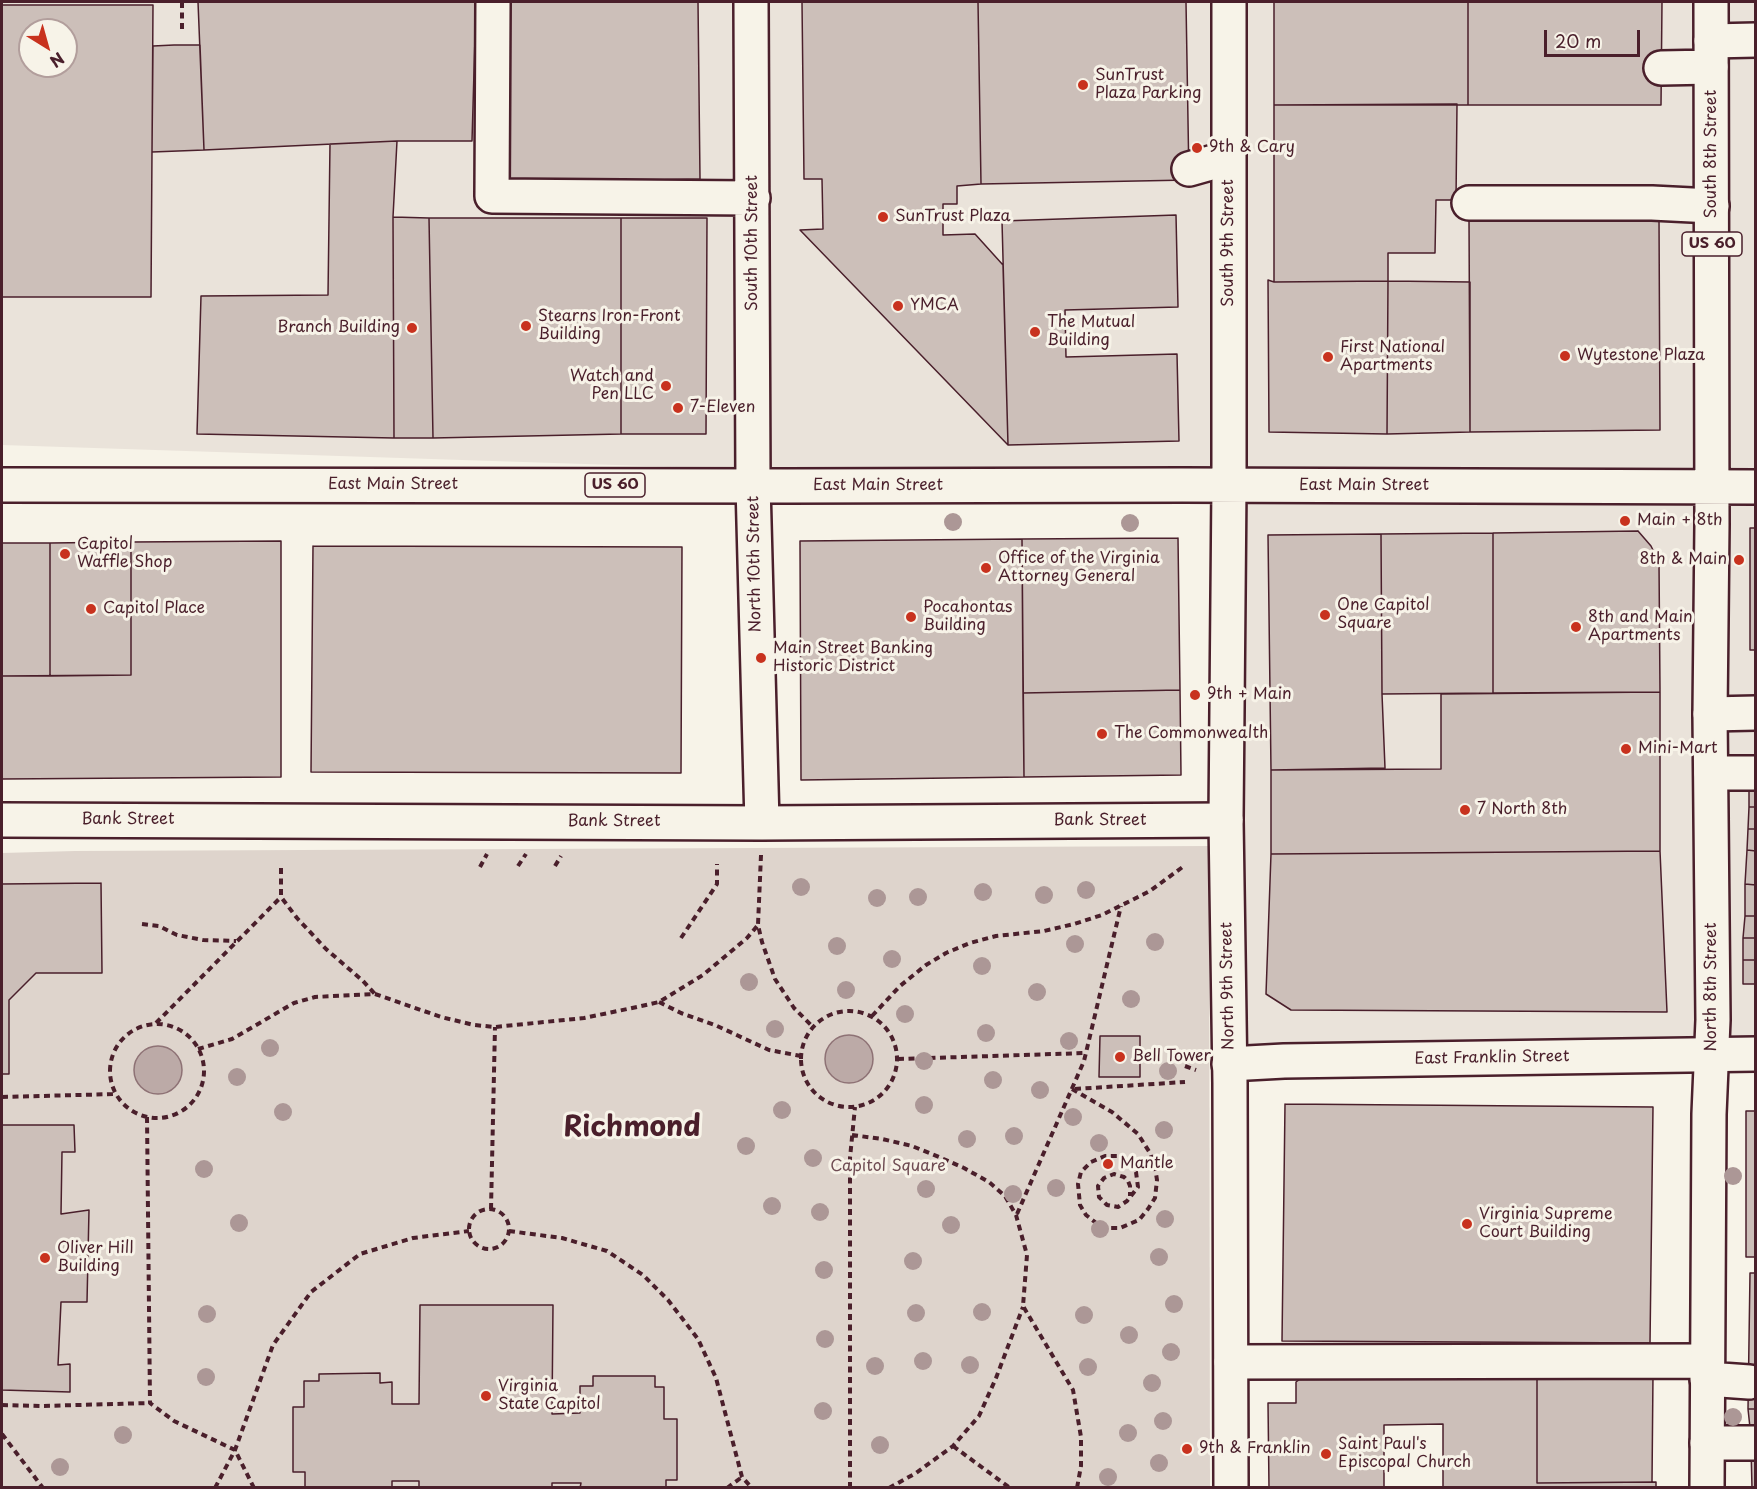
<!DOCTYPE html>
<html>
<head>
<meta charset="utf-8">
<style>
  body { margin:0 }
  #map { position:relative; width:1757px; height:1489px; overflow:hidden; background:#f7f3e8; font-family:"Playpen Sans",sans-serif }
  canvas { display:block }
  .frame { position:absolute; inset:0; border:3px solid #4a1f2b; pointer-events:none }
  .north { position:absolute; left:18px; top:18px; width:60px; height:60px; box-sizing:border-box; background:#f7f3e8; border:2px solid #b29e9c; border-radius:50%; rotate:143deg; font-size:16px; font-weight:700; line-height:24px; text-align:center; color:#4a1f2b }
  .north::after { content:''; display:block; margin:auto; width:21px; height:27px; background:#c8321e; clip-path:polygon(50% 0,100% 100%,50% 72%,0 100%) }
  .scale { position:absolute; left:1544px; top:30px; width:96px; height:27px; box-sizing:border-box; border:3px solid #4a1f2b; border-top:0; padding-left:8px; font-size:18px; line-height:21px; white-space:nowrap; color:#4a1f2b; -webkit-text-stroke:4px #f7f3e8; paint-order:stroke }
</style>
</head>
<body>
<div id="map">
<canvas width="1757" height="1489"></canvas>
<div class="frame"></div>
<div class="north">N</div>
<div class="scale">20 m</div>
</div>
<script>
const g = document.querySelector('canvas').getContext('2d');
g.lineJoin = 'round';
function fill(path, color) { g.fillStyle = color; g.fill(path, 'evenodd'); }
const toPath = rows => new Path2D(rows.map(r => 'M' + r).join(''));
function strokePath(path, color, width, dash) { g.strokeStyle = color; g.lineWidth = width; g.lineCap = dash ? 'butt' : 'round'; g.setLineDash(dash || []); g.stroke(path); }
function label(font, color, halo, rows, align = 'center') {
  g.font = font + ' "Playpen Sans",sans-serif'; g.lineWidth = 6; g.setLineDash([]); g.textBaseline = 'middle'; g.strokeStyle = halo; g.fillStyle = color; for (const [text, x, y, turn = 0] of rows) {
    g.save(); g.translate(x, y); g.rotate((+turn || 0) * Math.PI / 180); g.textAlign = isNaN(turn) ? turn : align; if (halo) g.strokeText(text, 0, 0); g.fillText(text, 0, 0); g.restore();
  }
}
fill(toPath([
  [2,2,1755,2,1755,1057,1229,1064,1229,485,2,445],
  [30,30,66,30,66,66,30,66]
]), '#eae3da');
fill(toPath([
  [1209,846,1210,1487,2,1487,2,853,75,851]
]), '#ded4cc');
const water = toPath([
  '825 1059a24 24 0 1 1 48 0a24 24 0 1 1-48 0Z',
  '134 1070a24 24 0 1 1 48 0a24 24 0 1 1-48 0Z'
]);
fill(water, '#bcaaa7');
strokePath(water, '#8e7275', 1.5);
const building = toPath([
  [198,2,476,2,472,141,397,141,204,150,198,2],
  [508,2,698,2,700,179,504,183,508,2],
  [802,2,978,2,981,184,957,186,957,204,943,204,943,235,975,234,1003,265,1008,445,800,230,823,229,822,179,804,179,802,2],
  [978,2,1186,2,1189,180,981,184,978,2],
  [1274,2,1468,2,1468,105,1274,105,1274,2],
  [1468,2,1662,2,1661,105,1468,105,1468,2],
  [2,5,153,5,151,297,2,297,2,5],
  [30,30,66,30,66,66,30,66,30,30],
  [174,45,200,45,204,150,152,152,153,46,174,45],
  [1457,104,1456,200,1436,200,1435,253,1388,253,1388,281,1274,282,1274,105,1457,104],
  [397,141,393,217,394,438,197,434,201,296,328,295,330,144,397,141],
  [1176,215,1178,307,1065,310,1066,357,1177,354,1179,441,1008,445,1002,221,1176,215],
  [393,217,429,218,433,438,394,438,393,217],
  [1659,217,1660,430,1470,432,1469,218,1659,217],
  [429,218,621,218,621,434,433,438,429,218],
  [621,218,707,218,706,434,621,434,621,218],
  [1268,280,1274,282,1388,281,1387,434,1269,432,1268,280],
  [1388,281,1470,282,1470,432,1387,434,1388,281],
  [1750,528,1756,528,1756,650,1750,650,1750,528],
  [1638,531,1651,546,1659,562,1660,692,1493,693,1493,533,1638,531],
  [1493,533,1493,693,1382,694,1381,534,1493,533],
  [1381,534,1382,694,1385,768,1271,770,1268,535,1381,534],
  [1178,538,1180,690,1023,693,1022,539,1178,538],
  [1022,539,1024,777,801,780,800,541,1022,539],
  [281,541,281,777,2,779,2,676,131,675,131,542,281,541],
  [131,542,131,675,50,676,50,543,131,542],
  [2,543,50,543,50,676,2,676,2,543],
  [313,546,682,547,681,773,311,772,313,546],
  [1180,690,1181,775,1024,777,1023,693,1180,690],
  [1660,692,1660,851,1271,854,1271,770,1441,769,1441,694,1660,692],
  [1749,784,1756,784,1756,807,1749,807,1749,784],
  [1749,807,1756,807,1756,829,1748,829,1749,807],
  [1748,829,1756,829,1756,851,1747,850,1748,829],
  [1747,850,1756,851,1756,885,1745,884,1747,850],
  [1660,851,1667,1012,1291,1010,1266,994,1271,854,1660,851],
  [101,883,102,973,36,973,9,1000,9,1074,2,1074,2,884,101,883],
  [1745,884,1756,885,1756,916,1745,916,1745,884],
  [1745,916,1756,916,1756,938,1743,938,1745,916],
  [1743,938,1756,938,1756,960,1743,960,1743,938],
  [1743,960,1756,960,1756,984,1743,984,1743,960],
  [1100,1036,1140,1036,1140,1077,1099,1077,1100,1036],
  [1285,1104,1653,1107,1650,1343,1282,1341,1285,1104],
  [1746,1111,1756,1111,1756,1257,1746,1257,1746,1111],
  [2,1125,74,1125,75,1152,62,1152,61,1214,89,1210,87,1302,61,1302,58,1365,70,1364,70,1392,2,1390,2,1125],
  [1750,1273,1756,1273,1756,1409,1748,1409,1750,1273],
  [420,1305,553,1305,552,1414,580,1413,580,1386,593,1386,593,1376,655,1376,655,1387,664,1387,664,1419,677,1419,677,1480,666,1480,666,1488,580,1488,581,1483,552,1483,552,1488,419,1488,419,1481,392,1481,392,1488,305,1488,305,1472,293,1472,293,1407,304,1407,304,1381,319,1381,319,1374,380,1373,380,1383,392,1382,392,1404,419,1404,420,1305],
  [1315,1368,1537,1370,1537,1483,1656,1482,1656,1488,1443,1488,1443,1424,1384,1425,1384,1488,1269,1488,1268,1403,1296,1403,1296,1382,1315,1368],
  [1537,1370,1653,1374,1652,1482,1537,1483,1537,1370],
  [1748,1409,1756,1409,1756,1438,1751,1437,1748,1409],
  [1751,1448,1756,1448,1756,1488,1752,1488,1751,1448]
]);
fill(building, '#ccbfb9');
strokePath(building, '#4a1f2b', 1.5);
const minor = toPath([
  [493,2,492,196,753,198],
  [751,2,753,485,762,823],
  [1711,41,1756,40],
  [1661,68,1711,67],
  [1189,169,1228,158],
  [1469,203,1652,203,1712,206],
  [1710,714,1756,713],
  [1711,773,1756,773],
  [2,820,762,823,1226,820],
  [1229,1064,1284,1061,1756,1054],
  [1231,1362,1707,1361],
  [1707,1379,1749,1382],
  [1707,1443,1756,1443]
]);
const major = toPath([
  [1229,2,1229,485,1226,820,1230,1083,1231,1488],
  [2,485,787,486,1182,485,1756,487],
  [1707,1488,1709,1114,1713,1020,1710,714,1712,524,1711,2]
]);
strokePath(minor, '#4a1f2b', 38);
strokePath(major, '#4a1f2b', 38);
strokePath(toPath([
  [182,2,182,29],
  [761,855,758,925,762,942,775,979,794,1008,813,1027],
  [518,866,526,854],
  [555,866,561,856],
  [480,867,487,854],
  [281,868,281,897,297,918,326,949,363,981,375,994],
  [142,924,159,926,177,935,203,940,236,941],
  [681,938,717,884,717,864],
  [659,1002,681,1013,715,1025,769,1050,801,1056],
  '801 1059a48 48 0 1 1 96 0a48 48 0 1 1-96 0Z',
  [872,1016,900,986,926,965,946,953,970,943,996,936,1044,931,1074,924,1102,915,1150,891,1184,866],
  [156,1023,281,897],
  '110 1071a47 47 0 1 1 94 0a47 47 0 1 1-94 0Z',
  [198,1049,232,1039,294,1003,315,997,375,994,441,1017,474,1025,495,1027,584,1018,637,1007,659,1002,703,975,747,938,758,925],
  [898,1059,1086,1053],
  [1185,1066,1196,1070],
  [1072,1089,1112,1112,1138,1134,1150,1153,1155,1167,1157,1180,1155,1198,1148,1209,1139,1220,1120,1228,1109,1228,1100,1226,1086,1215,1080,1205,1078,1184,1081,1172,1091,1162,1105,1156,1120,1156,1129,1163,1136,1172,1138,1187,1127,1201,1118,1207,1107,1205,1099,1197,1098,1186,1104,1178,1114,1174,1124,1177,1128,1181,1130,1186,1130,1196],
  [1075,1089,1185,1082],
  [2,1097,116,1094],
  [147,1117,150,1403,174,1421,235,1450,254,1488],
  [852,1135,882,1139,912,1146,939,1157,964,1168,989,1182,1005,1196,1016,1215,1027,1255,1023,1306,1073,1390,1081,1437,1081,1466,1077,1488],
  [491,1209,495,1027],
  '469 1229a20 20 0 1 1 40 0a20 20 0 1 1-40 0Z',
  [1017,1214,1084,1061,1121,906],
  [509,1231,562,1238,607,1251,643,1275,668,1300,698,1339,716,1378,742,1477,752,1488],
  [2,1405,41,1406,150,1403],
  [2,1434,43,1488],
  [953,1446,1010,1488],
  [215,1488,235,1450,273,1345,311,1292,360,1254,413,1238,469,1231],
  [727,1488,742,1477],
  [850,1488,850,1158,855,1107],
  [889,1488,916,1473,953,1446,979,1416,996,1378,1023,1307]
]), '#4a1f2b', 4, [6, 4.5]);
strokePath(minor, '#f7f3e8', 33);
strokePath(major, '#f7f3e8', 33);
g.fillStyle = '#ac9796';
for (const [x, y] of [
  [953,522],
  [1130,523],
  [801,887],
  [1086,890],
  [983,892],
  [1044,895],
  [918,897],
  [877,898],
  [1155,942],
  [1075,944],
  [837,946],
  [892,959],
  [982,966],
  [749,982],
  [846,990],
  [1037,992],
  [1131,999],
  [905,1014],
  [775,1029],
  [986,1033],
  [1069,1041],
  [270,1048],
  [924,1061],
  [1168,1071],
  [237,1077],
  [993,1080],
  [1040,1090],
  [924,1105],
  [782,1110],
  [283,1112],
  [1073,1117],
  [1164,1130],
  [1014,1136],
  [967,1139],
  [1099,1143],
  [746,1146],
  [813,1158],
  [204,1169],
  [1733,1176],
  [1056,1188],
  [926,1189],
  [1013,1194],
  [772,1206],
  [820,1212],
  [1165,1219],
  [239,1223],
  [951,1225],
  [1100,1229],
  [1159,1257],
  [913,1261],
  [824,1270],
  [1174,1304],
  [982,1312],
  [916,1313],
  [207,1314],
  [1084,1315],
  [1129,1335],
  [825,1339],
  [1171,1352],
  [923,1361],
  [970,1365],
  [875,1366],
  [1088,1367],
  [206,1377],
  [1152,1383],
  [823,1411],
  [1733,1417],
  [1163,1421],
  [1128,1433],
  [123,1435],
  [880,1445],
  [1159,1463],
  [60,1467],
  [1108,1477]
]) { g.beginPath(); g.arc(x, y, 9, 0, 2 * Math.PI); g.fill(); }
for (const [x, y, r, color] of [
  [1083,85,6,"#c8321e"],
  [1197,148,6,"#c8321e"],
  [883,217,6,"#c8321e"],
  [898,306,6,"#c8321e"],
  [526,326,6,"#c8321e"],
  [412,328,6,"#c8321e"],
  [1035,332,6,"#c8321e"],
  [1565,356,6,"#c8321e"],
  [1328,357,6,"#c8321e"],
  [666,386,6,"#c8321e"],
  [678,408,6,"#c8321e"],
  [1625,521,6,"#c8321e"],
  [65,554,6,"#c8321e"],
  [1739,560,6,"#c8321e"],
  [986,568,6,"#c8321e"],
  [91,609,6,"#c8321e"],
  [1325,615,6,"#c8321e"],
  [911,617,6,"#c8321e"],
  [1576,627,6,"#c8321e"],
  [761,658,6,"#c8321e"],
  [1195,695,6,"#c8321e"],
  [1102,734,6,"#c8321e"],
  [1626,749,6,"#c8321e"],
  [1465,810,6,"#c8321e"],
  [1120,1057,6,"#c8321e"],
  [1108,1164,6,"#c8321e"],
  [1467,1224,6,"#c8321e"],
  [45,1258,6,"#c8321e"],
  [486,1396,6,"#c8321e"],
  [1187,1449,6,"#c8321e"],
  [1326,1454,6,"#c8321e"]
]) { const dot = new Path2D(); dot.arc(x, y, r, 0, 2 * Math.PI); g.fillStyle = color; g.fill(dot); strokePath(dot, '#f7f3e8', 2); }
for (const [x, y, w] of [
  [1712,244,60],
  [615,485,60]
]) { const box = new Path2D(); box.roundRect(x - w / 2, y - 12, w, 24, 4.5); g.fillStyle = '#f7f3e8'; g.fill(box); strokePath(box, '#4a1f2b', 1.5); }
label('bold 15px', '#4a1f2b', null, [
  ["US 60",1712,244],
  ["US 60",615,485]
]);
label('16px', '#4a1f2b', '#f7f3e8', [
  ["SunTrust",1095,76],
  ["Plaza Parking",1095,94],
  ["9th & Cary",1209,148],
  ["SunTrust Plaza",895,217],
  ["YMCA",910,306],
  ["Stearns Iron-Front",538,317],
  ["Building",538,335],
  ["The Mutual",1047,323],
  ["Building",1047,341],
  ["Branch Building",400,328,"right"],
  ["First National",1340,348],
  ["Apartments",1340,366],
  ["Wytestone Plaza",1577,356],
  ["Watch and",654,377,"right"],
  ["Pen LLC",654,395,"right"],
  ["7-Eleven",690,408],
  ["Main + 8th",1637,521],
  ["Capitol",77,545],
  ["Waffle Shop",77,563],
  ["Office of the Virginia",998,559],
  ["Attorney General",998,577],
  ["8th & Main",1727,560,"right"],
  ["One Capitol",1337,606],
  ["Square",1337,624],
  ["Pocahontas",923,608],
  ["Building",923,626],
  ["Capitol Place",103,609],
  ["8th and Main",1588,618],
  ["Apartments",1588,636],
  ["Main Street Banking",773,649],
  ["Historic District",773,667],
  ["9th + Main",1207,695],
  ["The Commonwealth",1114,734],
  ["Mini-Mart",1638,749],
  ["7 North 8th",1477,810],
  ["Bell Tower",1132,1057],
  ["Mantle",1120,1164],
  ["Virginia Supreme",1479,1215],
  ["Court Building",1479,1233],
  ["Oliver Hill",57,1249],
  ["Building",57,1267],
  ["Virginia",498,1387],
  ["State Capitol",498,1405],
  ["Saint Paul's",1338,1445],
  ["Episcopal Church",1338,1463],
  ["9th & Franklin",1199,1449]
], 'left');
label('16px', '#4a1f2b', '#f7f3e8', [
  ["South 8th Street",1712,154,-90],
  ["South 10th Street",753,243,-90],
  ["South 9th Street",1229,243,-90],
  ["East Main Street",393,485],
  ["East Main Street",878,486],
  ["East Main Street",1364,486],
  ["North 10th Street",755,564,-91],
  ["Bank Street",128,820],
  ["Bank Street",1100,821],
  ["Bank Street",614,822],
  ["North 9th Street",1228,986,-91],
  ["North 8th Street",1712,987,-90],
  ["East Franklin Street",1492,1058,-1]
]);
label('16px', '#6f4c53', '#f7f3e8', [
  ["Capitol Square",888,1167]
]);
label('bold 28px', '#4a1f2b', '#f7f3e8', [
  ["Richmond",632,1128]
]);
</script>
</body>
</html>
